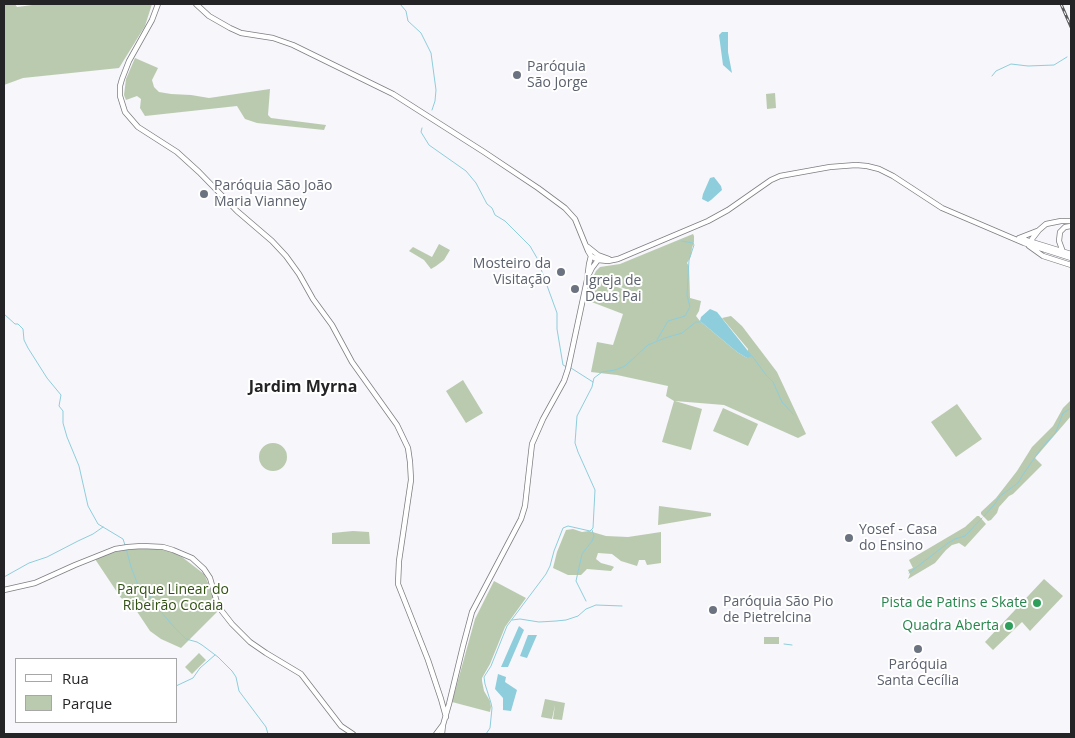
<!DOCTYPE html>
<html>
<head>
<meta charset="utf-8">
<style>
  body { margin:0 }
  #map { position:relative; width:1075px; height:738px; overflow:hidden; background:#f6f6fb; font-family:"Open Sans",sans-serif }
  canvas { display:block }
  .frame { position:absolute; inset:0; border:5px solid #242426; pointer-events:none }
  .legend { position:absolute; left:15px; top:658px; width:162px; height:65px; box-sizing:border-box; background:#fff; border:1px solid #a7a7a8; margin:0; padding:6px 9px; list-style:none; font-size:15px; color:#242426 }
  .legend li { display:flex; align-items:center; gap:10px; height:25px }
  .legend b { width:25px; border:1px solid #a7a7a8 }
</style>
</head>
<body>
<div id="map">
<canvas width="1075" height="738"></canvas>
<div class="frame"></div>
<ul class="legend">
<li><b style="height:6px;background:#fff"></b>Rua</li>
<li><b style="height:14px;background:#bacaaf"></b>Parque</li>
</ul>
</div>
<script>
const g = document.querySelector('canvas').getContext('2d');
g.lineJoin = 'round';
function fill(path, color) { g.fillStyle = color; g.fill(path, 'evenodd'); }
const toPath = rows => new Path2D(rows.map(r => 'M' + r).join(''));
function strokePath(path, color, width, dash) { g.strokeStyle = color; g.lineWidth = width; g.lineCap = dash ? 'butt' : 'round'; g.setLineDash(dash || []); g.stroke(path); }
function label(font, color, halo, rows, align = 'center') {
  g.font = font + ' "Open Sans",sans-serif'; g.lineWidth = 4; g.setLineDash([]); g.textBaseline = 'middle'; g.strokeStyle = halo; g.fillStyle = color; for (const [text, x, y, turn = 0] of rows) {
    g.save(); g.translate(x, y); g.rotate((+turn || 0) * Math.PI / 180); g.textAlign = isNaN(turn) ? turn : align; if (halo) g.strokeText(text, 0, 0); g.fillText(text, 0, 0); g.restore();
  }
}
fill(toPath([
  [4,4,15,4,17,7,40,4,152,4,145,26,119,68,23,78,4,85],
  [135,58,158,68,152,80,154,87,159,92,171,94,191,95,209,98,270,89,268,115,271,118,326,125,324,130,257,123,245,119,237,106,145,116,140,108,141,99,137,96,126,100,124,95,126,79],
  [775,93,776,108,767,109,766,94],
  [693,234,694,236,694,242,692,248,691,256,687,263,689,266,690,298,701,301,699,311,696,316,700,321,737,352,747,358,748,349,722,318,731,316,742,326,777,372,806,434,798,438,724,405,675,401,702,409,691,450,662,442,674,401,666,396,668,386,617,375,591,372,597,342,613,345,623,314,589,301,597,280,637,294,637,293,593,277,596,271,600,267,620,264],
  [439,244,450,250,444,260,436,266,431,269,424,260,409,251,413,247,432,257],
  [463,380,483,413,466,423,446,391],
  [1071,400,1071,416,1035,458,1042,465,1013,494,1009,496,999,507,997,513,991,520,988,521,981,514,981,512,996,498,1017,471,1032,447,1053,426,1063,408],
  [957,404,982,439,956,457,931,422],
  [723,408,758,424,748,446,713,431],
  '259 457a14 14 0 1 1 28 0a14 14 0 1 1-28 0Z',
  [659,506,711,513,711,516,658,525],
  [977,516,979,516,986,524,965,547,959,543,952,545,946,550,935,563,908,579,910,574,908,570,913,568,909,560,965,527],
  [573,529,582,532,589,531,606,536,628,537,661,532,661,563,647,565,645,560,639,560,637,566,621,561,612,554,598,553,596,559,601,563,612,566,614,567,611,571,587,569,581,575,568,575,553,568,557,552,566,530],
  [353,531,369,532,370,544,332,544,332,533],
  [143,548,157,549,169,551,182,557,204,574,209,585,218,611,181,648,161,639,150,631,130,601,128,602,121,598,95,559,111,553,128,549],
  [1044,579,1063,596,1030,631,1022,622,993,650,985,642],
  [494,581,526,598,505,627,490,664,482,678,482,681,484,691,490,701,491,707,490,712,452,702,475,619],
  [764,637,779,637,779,644,764,644],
  [199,653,206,660,192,674,185,667],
  [545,699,565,703,562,720,553,719,555,705,552,719,541,717]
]), '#bacaaf');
fill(toPath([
  [722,32,728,32,728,52,732,73,723,65,719,35],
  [714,177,721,186,722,190,711,200,708,202,702,199,703,194,710,178],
  [710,309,717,312,752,356,747,358,737,352,700,321,701,317],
  [519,626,524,630,508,667,501,667],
  [528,635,537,635,527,658,520,656],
  [498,674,506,677,505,682,517,690,511,711,503,710,503,698,495,689]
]), '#8ecddb');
strokePath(toPath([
  [400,4,406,11,408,21,421,33,431,53,436,90,435,101,432,110],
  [992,76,996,71,1011,64,1028,66,1054,65,1067,57],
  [422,128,421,132,429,145,466,171,476,183,487,204,492,208,495,215,505,221,530,246,537,258,557,313,557,329,563,365,567,367],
  [4,314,15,324,18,324,23,329,24,340,28,348,47,378,61,395,59,406,63,411,63,423,67,437,79,466,88,506,98,524,123,539,125,545],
  [657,340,668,321,685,316,690,307,687,295,689,260,694,245,693,243,681,241],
  [752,356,766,375,773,382,782,402,793,414],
  [571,368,593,382],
  [984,516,994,505,1000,496,1018,483,1022,476,1040,450,1056,432,1063,413,1071,408],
  [126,548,131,567,138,585,148,593,156,606,174,627,186,639,197,642,202,645,218,657,232,671,236,677,239,691,266,727,268,734],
  [909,573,948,543,955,539,965,536,982,518],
  [4,577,29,563,47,557,78,541,93,534,103,527],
  [586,601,576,581,582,554,592,541,594,536,592,530],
  [512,620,520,619,539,622,556,621,566,620,578,616,586,609,596,605,622,606],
  [784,644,792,645],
  [176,686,193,678,200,668,215,655],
  [486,734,490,728,492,708,491,703,485,684,484,677,491,666,507,626,546,574,550,566,554,551,563,528,568,526,590,531,593,528,595,490,578,452,575,443,577,416,592,387,593,382,594,378,602,372,615,370,625,366,648,345,665,338,682,333,696,322,701,322]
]), '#8ecddb', 1);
const secondary = toPath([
  [158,4,152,20,129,61,122,79,120,86,120,96,125,112,138,127,177,152,199,172,237,211,272,241,286,256,299,274,313,299,332,325,352,362,397,425,408,448,410,462,411,480,399,561,398,584,428,660,441,699,446,717],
  [196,4,209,16,230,28,241,33,273,38,293,45,393,94,484,152,538,188,565,208,575,219,588,251,591,256,598,260,608,261,618,259,708,221,728,210,771,180,780,176,830,167,856,165,867,166,879,169,893,176,942,208,1024,243,1071,258],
  [1019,238,1071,254],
  [1019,238,1037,231],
  [1031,244,1032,239,1039,230,1046,224,1061,221,1071,221],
  [1029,246,1043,256,1071,265],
  [588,247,598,255,609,259],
  [1063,252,1059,241,1060,232,1065,227,1071,226],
  [589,274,592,268,598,260,599,257],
  [4,590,35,583,75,565,115,549,128,547,142,546,163,547,173,550,192,558,204,569,210,578,218,606,221,610,232,624,250,642,266,653,301,674,341,726,353,734],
  [436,734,442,726],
  [442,734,443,725,449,704,463,646,472,612,521,519,525,506,532,444,543,419,564,381,568,369,587,280,589,264,591,256]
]);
strokePath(secondary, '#7e7e82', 6);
strokePath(secondary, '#fff', 4.5);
const rail = toPath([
  [1061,4,1071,27]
]);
strokePath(rail, '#5a5a5d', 3);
strokePath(rail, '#fff', 1, [4]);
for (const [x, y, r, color] of [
  [517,75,5,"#6b7280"],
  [204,194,5,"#6b7280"],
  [561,272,5,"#6b7280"],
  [575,289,5,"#6b7280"],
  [849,538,5,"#6b7280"],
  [1037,603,5,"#2e9e5b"],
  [713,610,5,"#6b7280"],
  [1009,626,5,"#2e9e5b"],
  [918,649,5,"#6b7280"]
]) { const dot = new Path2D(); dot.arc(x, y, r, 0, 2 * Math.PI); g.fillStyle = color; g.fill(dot); strokePath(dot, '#fff', 2); }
label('14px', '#5b616d', '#fff', [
  ["Paróquia",527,67],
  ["São Jorge",527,83],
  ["Paróquia São João",214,186],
  ["Maria Vianney",214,202],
  ["Mosteiro da",551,264,"right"],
  ["Visitação",551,280,"right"],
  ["Igreja de",585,281],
  ["Deus Pai",585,297],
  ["Yosef - Casa",859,530],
  ["do Ensino",859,546],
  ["Paróquia São Pio",723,602],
  ["de Pietrelcina",723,618],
  ["Paróquia",918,665,"center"],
  ["Santa Cecília",918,681,"center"]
], 'left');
label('14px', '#315112', '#fff', [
  ["Parque Linear do",173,590],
  ["Ribeirão Cocaia",173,606]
]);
label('14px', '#27864d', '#fff', [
  ["Pista de Patins e Skate",1027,603],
  ["Quadra Aberta",999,626]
], 'right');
label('bold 16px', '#242426', '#fff', [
  ["Jardim Myrna",303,387]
]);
</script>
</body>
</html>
